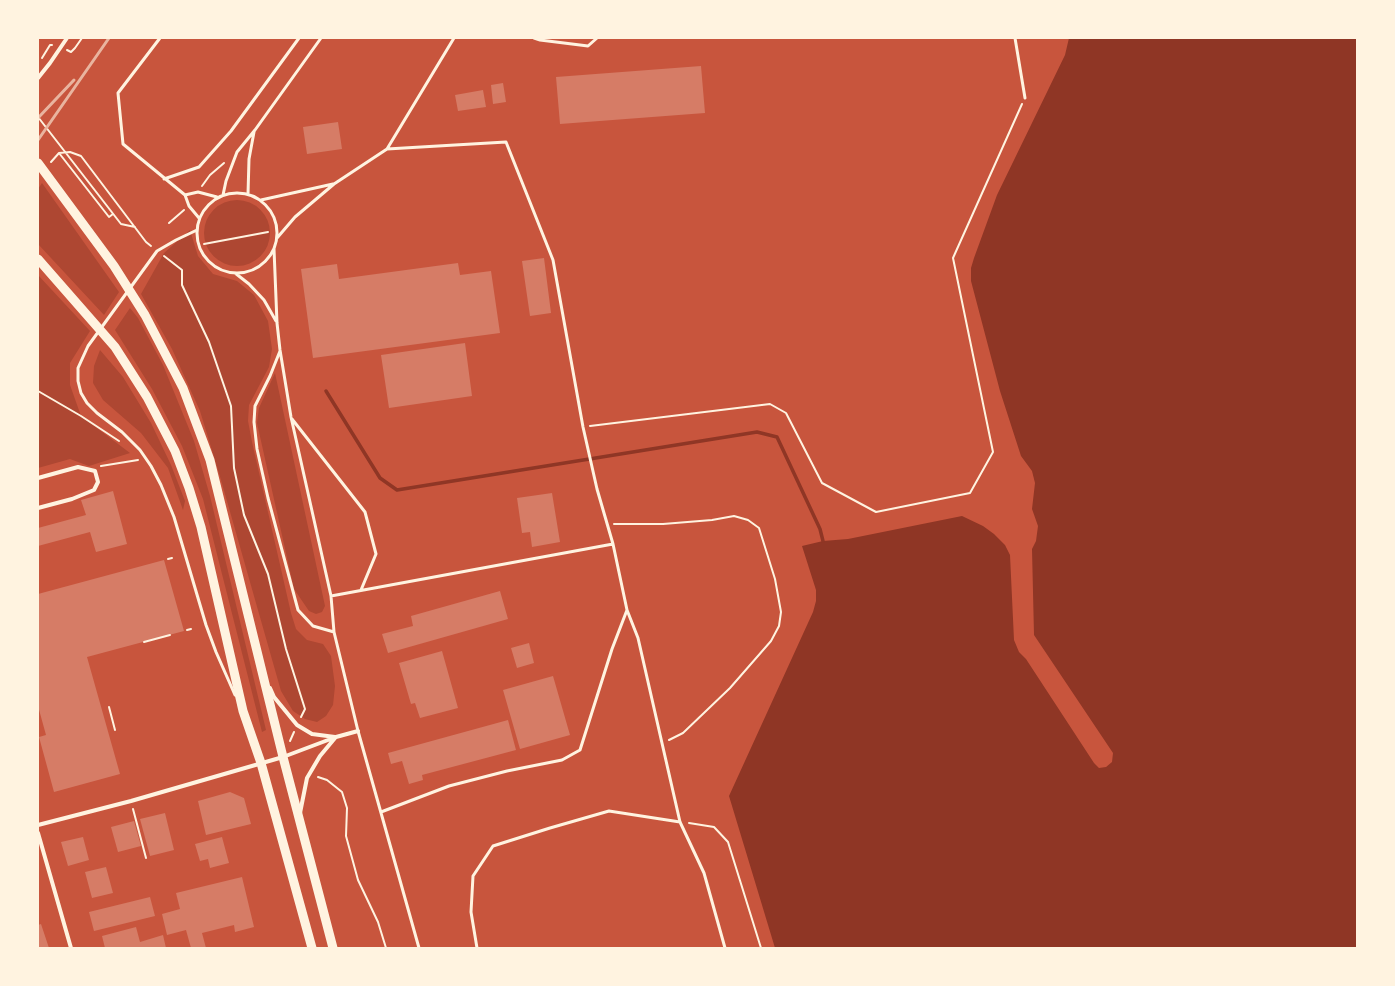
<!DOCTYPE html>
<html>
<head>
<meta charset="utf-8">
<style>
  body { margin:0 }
  #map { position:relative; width:1395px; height:986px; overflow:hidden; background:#c8553d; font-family:Cabin,sans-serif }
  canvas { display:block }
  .frame { position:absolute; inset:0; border:39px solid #fff3e0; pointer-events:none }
</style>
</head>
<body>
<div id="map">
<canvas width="1395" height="986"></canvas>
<div class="frame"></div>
</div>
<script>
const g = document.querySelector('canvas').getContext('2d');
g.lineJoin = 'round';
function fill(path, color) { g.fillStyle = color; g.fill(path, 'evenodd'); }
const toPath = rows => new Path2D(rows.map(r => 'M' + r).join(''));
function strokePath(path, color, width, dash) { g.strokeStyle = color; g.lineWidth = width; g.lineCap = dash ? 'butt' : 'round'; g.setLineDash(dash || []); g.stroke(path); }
fill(toPath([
  [42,183,119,292,104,315,38,244,38,189],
  '204 233a33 33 0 1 1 66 0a33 33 0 1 1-66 0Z',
  [190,230,198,256,213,274,237,281,254,295,268,321,272,349,269,367,249,405,248,421,252,442,291,613,296,629,307,640,323,644,331,656,335,686,333,705,326,716,317,722,305,719,293,711,281,691,221,480,200,411,172,349,141,294,164,253],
  [38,275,90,331,70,363,70,385,81,416,130,453,89,466,70,459,38,468],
  [130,308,138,318,163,365,194,441,210,496,266,730,262,732,203,499,182,446,152,389,115,330],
  [100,350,123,377,151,423,171,465,185,501,183,510,168,468,141,433,103,400,93,383,94,366],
  [275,373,325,606,322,612,316,614,309,611,294,589,257,423,259,408]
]), '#ae4732');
fill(toPath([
  [1069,38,1357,38,1357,948,775,948,729,796,813,612,816,601,816,590,802,546,823,541,848,539,962,516,983,526,994,534,1005,545,1010,555,1014,640,1019,652,1026,659,1094,763,1099,768,1106,767,1112,762,1113,753,1034,635,1032,549,1036,541,1038,526,1032,509,1035,483,1032,471,1021,456,1000,391,971,281,971,268,974,258,997,195,1065,55]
]), '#8f3625');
strokePath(toPath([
  [326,391,380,478,397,490,757,432,777,437,820,529,823,541]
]), '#8f3625', 3.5);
fill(toPath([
  [701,66,705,113,560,124,556,77],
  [503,83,506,102,493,104,491,85],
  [483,90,486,107,458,111,455,95],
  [338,122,342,149,307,154,303,127],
  [544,258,551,313,530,316,522,261],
  [458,263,460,275,491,271,500,333,313,358,301,269,337,264,339,279],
  [465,343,472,396,389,408,381,355],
  [113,491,127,544,96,552,90,532,38,546,38,528,86,515,81,500],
  [552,493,560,542,532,547,530,532,522,533,517,498],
  [164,560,184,631,87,657,120,774,54,792,39,737,46,735,38,706,38,594],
  [500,591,508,619,388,653,382,634,413,626,411,616],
  [529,643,534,663,517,668,511,648],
  [442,651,458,708,420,718,415,703,411,704,399,663],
  [553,676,570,735,520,749,503,690],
  [508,720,516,750,422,775,423,780,409,784,402,761,391,764,388,753],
  [230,792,244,798,251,824,206,835,198,801],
  [165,813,174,850,150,856,140,819],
  [134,821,141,846,118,852,111,827],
  [83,837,89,860,68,866,61,842],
  [222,837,229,863,210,868,208,859,200,861,195,844],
  [106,867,113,893,92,898,85,872],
  [242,877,254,927,235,932,234,925,202,933,206,948,191,948,186,930,167,935,162,914,180,909,176,893],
  [150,897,155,916,94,931,89,912],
  [41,924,49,948,38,948,38,925],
  [136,927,140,942,163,935,166,948,105,948,102,936]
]), '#d67c66');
strokePath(toPath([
  [67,50,71,52,75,48,82,38],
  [42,58,50,45,52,45],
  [38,117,121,224,135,227],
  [59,153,70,152,81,156,146,242,151,246],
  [59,153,109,217,113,214],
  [51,162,59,153],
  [202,186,210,175,224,163],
  [169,223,184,210],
  [204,244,268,232],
  [164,256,182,270,182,285,209,342,231,406,234,468,244,515,268,574,286,649,305,709,301,717],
  [38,391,81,416,119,441],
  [590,426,770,404,786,413,822,483,876,512,970,493,993,452,953,258,1022,104],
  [101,466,138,460],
  [614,524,663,524,712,520,734,516,748,520,759,528,775,579,781,612,779,626,771,641,730,688,683,733,669,740],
  [168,559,172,558],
  [187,630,191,629],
  [144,642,170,635],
  [109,707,115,730],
  [290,741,294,732],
  [318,777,327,780,342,792,347,808,346,836,358,880,378,922,386,948],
  [133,809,146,858],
  [689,823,714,827,728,842,761,948]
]), '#fff3e0', 2);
strokePath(toPath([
  [160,38,118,93,123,144,185,195,189,206,199,218],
  [534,38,540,40,588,46,597,38],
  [1015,38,1025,98],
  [164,179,199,167,231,131,299,38],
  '197 233a40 40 0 1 1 80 0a40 40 0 1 1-80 0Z',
  [248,194,249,159,254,132],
  [185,195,198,192,217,197],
  [223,195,226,181,237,152,255,130,321,38],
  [261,200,333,184],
  [197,230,176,240,157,251,88,346,78,368,78,381,81,393,87,403,97,413,122,432,140,450,151,466,161,485,174,517,206,625,216,652,235,695],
  [277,238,295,217,334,184,387,149,454,38],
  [274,249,277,323,280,350,291,417,331,596,334,632,358,731,419,948],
  [235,273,249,284,264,300,276,321],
  [280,351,270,376,255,406,254,422,257,449,268,498,298,610,313,626,334,632],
  [292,419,365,512,376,554,361,590],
  [331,596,613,544],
  [627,610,638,638,680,822,704,873,725,948],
  [381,812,449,786,507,771,562,760,580,750,612,649,627,610,613,544,597,489,583,427,553,260,506,142,387,149],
  [477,948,471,912,473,876,493,846,550,828,609,811,680,822]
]), '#fff3e0', 3);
strokePath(toPath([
  [38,78,50,63,67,38],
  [38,478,78,467,95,471,98,482,94,490,72,499,38,508],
  [270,688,274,697,297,725,312,734,335,737],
  [300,813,307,778,320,756,335,738],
  [38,825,131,801,283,757,336,737,358,731],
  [38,833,71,948]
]), '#fff3e0', 4);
strokePath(toPath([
  [38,163,114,266,145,315,183,388,210,460,283,757,333,948],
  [38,259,115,347,147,397,175,451,189,488,201,527,243,711,261,763,312,948]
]), '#fff3e0', 9);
strokePath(toPath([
  [38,118,74,80],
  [38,140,109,38]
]), '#e9b49f', 3);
</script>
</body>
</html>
